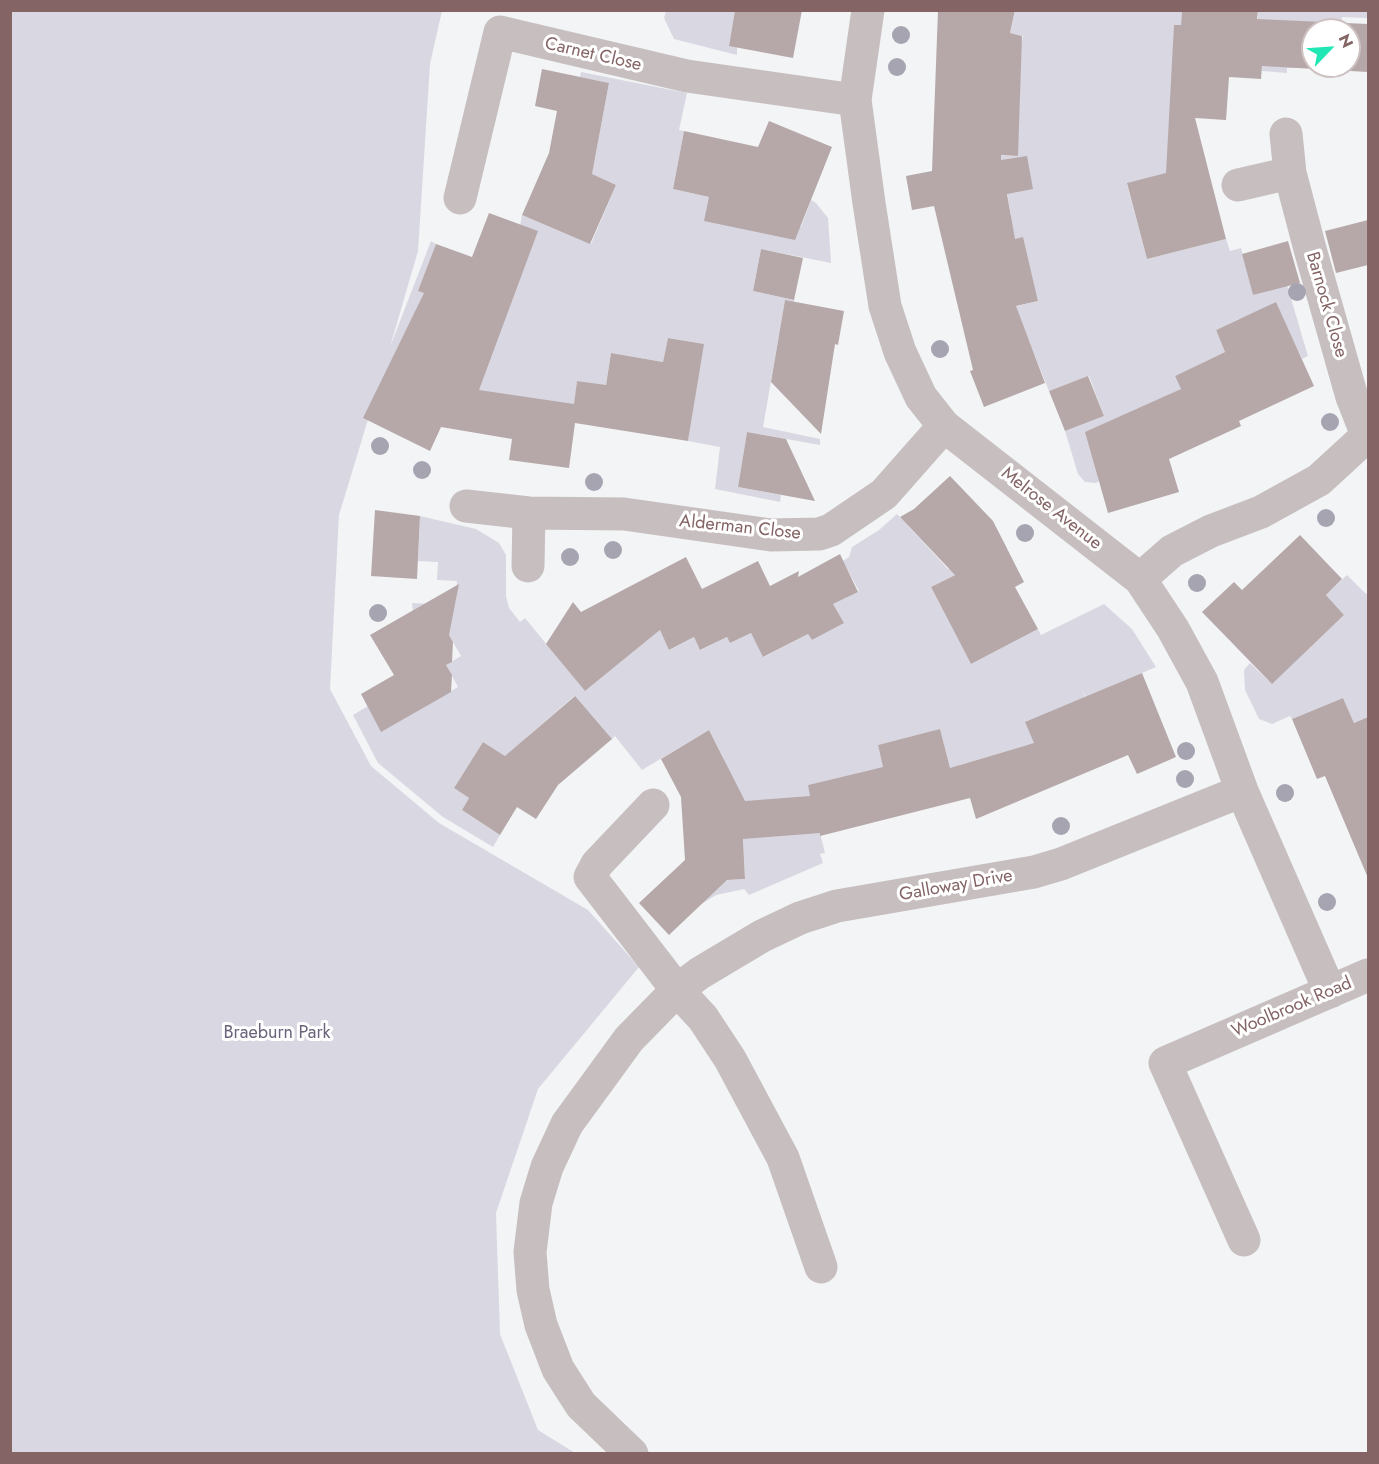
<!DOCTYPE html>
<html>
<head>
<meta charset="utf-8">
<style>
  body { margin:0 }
  #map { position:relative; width:1379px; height:1464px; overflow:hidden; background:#f2f4f6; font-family:Jost,sans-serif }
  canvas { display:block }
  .frame { position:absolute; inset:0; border:12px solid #846465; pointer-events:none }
  .north { position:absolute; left:1301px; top:18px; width:60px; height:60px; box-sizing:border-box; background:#fff; border:2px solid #cec1c1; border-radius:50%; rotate:65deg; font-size:16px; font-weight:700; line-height:24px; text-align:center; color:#846465 }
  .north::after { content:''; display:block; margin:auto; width:21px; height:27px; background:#21e7b4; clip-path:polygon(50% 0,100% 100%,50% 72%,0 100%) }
</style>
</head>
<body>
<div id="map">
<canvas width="1379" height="1464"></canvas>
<div class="frame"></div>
<div class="north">N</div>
</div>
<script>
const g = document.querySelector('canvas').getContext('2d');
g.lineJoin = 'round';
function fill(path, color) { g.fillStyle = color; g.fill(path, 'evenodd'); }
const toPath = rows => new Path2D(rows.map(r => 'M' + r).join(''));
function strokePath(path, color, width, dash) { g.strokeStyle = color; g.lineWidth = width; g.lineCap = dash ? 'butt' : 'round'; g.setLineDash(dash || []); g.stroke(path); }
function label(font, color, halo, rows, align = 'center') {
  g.font = font + ' Jost,sans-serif'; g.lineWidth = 6; g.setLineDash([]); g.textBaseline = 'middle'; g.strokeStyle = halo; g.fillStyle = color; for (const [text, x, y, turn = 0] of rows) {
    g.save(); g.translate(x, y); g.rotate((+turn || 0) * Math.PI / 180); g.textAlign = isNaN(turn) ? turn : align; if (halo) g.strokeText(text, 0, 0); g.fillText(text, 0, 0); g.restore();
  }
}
fill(toPath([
  [10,11,442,11,430,64,418,251,390,347,431,241,436,244,419,291,503,323,522,215,591,244,616,185,568,164,595,158,609,83,580,77,581,72,687,93,679,130,684,131,673,189,709,197,801,227,811,200,816,203,828,218,831,263,761,249,753,291,794,300,794,302,785,301,763,427,820,439,820,445,747,432,738,487,781,495,780,502,715,489,720,447,688,441,703,344,668,338,663,362,611,353,599,427,595,425,602,385,577,381,574,408,471,389,405,333,377,390,339,515,330,689,371,766,439,823,588,910,639,967,538,1089,496,1213,500,1334,538,1430,575,1453,11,1453],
  [666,11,735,11,729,45,737,47,737,55,674,39,664,18],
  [1015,11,1182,11,1181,25,1174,25,1193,156,1205,156,1206,163,1127,184,1147,259,1226,239,1230,251,1241,248,1253,295,1287,285,1308,356,1302,359,1286,326,1244,328,1239,319,1216,330,1225,352,1175,376,1181,389,1156,401,1099,481,1096,483,1085,482,1078,474,1065,431,1104,416,1089,376,1049,391,1019,316,973,317,1038,301,1023,238,946,255,1011,215,1007,192,933,152,1017,156,1018,59,1023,36,1010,33],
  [1258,11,1368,11,1368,18,1342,17,1341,23,1304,22,1302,68,1287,68,1287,73,1262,71,1264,32,1257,31],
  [897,514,948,569,1003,541,1007,548,931,587,971,664,1038,629,1041,635,1104,604,1132,629,1156,667,1086,697,1082,690,1110,754,1050,780,1027,745,960,765,970,797,958,800,940,730,878,745,895,816,886,812,875,769,808,785,825,853,820,854,823,863,749,895,744,889,716,895,700,905,687,883,745,879,742,816,723,757,709,730,642,770,615,736,612,739,574,696,527,737,558,774,549,784,483,742,454,788,469,798,462,810,500,835,493,847,443,817,378,763,353,715,368,706,381,731,458,687,446,665,461,656,434,609,417,619,413,611,412,603,454,605,456,600,457,581,437,580,438,562,418,561,420,516,476,529,499,543,506,555,506,596,509,608,520,622,525,618,585,691,660,630,670,650,694,637,701,650,727,637,730,643,751,633,764,657,808,634,812,640,843,623,833,604,859,591,843,561,849,557,852,547,879,530],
  [1347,575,1366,594,1368,593,1368,717,1354,723,1343,698,1292,719,1290,716,1272,724,1259,719,1245,690,1244,670,1250,663,1269,681,1310,641,1313,644,1344,615,1326,595]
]), '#d9d8e2');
fill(toPath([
  [735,10,802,10,793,58,729,46],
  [938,10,1015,10,1010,33,1022,36,1018,156,1001,155,1001,160,1027,156,1033,189,1007,194,1015,239,1023,237,1038,301,1016,306,1045,383,984,407,970,371,973,370,934,206,912,210,906,176,932,171],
  [1182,10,1258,10,1257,19,1368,24,1368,72,1262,66,1261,79,1229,77,1226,120,1195,118,1226,239,1147,259,1127,183,1166,173,1174,25,1181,25],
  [1313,30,1349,30,1349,66,1313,66],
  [542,69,609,83,592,174,616,185,590,244,522,215,549,153,557,111,535,106],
  [769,121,832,147,795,240,704,221,709,197,673,189,684,131,758,147],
  [489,213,538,231,479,390,574,404,577,381,606,385,611,353,663,362,668,338,704,344,688,441,575,423,569,468,509,460,512,439,441,427,430,451,363,418,424,293,418,291,436,244,472,257],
  [1368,220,1368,265,1336,273,1325,231],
  [1288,241,1300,283,1253,295,1242,254],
  [761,249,803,258,794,300,753,291],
  [785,300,844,311,838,345,835,344,821,434,771,382],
  [1276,302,1314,386,1239,421,1241,426,1169,459,1179,492,1108,513,1085,432,1181,389,1175,376,1225,352,1216,330],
  [1088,376,1104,416,1065,431,1049,391],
  [747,432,786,439,815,501,738,487],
  [950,476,993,521,1024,582,1015,587,1038,629,971,664,931,587,955,575,900,517,914,509],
  [375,510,420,516,417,579,371,576],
  [1300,535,1342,579,1326,595,1344,615,1272,684,1202,612,1234,582,1242,590],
  [840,554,858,592,833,604,844,623,812,640,808,634,763,657,751,633,730,643,727,637,700,650,694,637,669,650,660,630,585,691,546,644,573,602,581,612,686,557,702,589,758,561,770,586,799,571,798,577],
  [459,584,449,635,453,642,452,662,446,665,452,675,451,692,381,732,361,694,394,675,370,635],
  [1142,673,1176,757,1137,774,1128,755,976,819,970,798,820,836,820,833,743,839,745,879,727,880,669,935,639,903,685,860,681,797,661,759,709,730,745,801,810,796,808,785,883,767,878,745,940,729,950,768,1034,743,1025,722],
  [575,696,612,739,558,785,536,819,517,807,500,835,462,810,469,798,454,788,483,742,505,756],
  [1343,698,1354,723,1368,717,1368,878,1325,776,1317,779,1292,719]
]), '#b6a8a9');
strokePath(toPath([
  [868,10,855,100,869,203,885,306,900,352,921,397,944,426,1140,579,1173,629,1202,682,1242,791,1330,992],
  [1286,134,1290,173,1310,249,1352,397,1367,435],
  [1238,185,1290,173],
  [460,198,500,32,687,76,855,100],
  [466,506,529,513,624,514,771,535,819,534,831,530,884,494,944,426],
  [528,566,529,513],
  [1140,579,1172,551,1211,531,1261,512,1319,480,1368,435],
  [653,805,597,864,590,877,677,990,703,1018,730,1059,783,1158,821,1267],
  [1244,1240,1165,1063,1368,975],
  [632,1454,581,1405,558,1369,541,1325,533,1290,530,1252,536,1203,547,1167,567,1124,629,1039,677,990,700,973,762,936,800,918,837,906,1034,872,1061,864,1242,791]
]), '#c7bebf', 33);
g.fillStyle = '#a7a4b2';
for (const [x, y] of [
  [901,35],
  [897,67],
  [1297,292],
  [940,349],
  [1330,422],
  [380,446],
  [422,470],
  [594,482],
  [1326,518],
  [1025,533],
  [613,550],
  [570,557],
  [1197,583],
  [378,613],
  [1186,751],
  [1185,779],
  [1285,793],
  [1061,826],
  [1327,902]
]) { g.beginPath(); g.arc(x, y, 9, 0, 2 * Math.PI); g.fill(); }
label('18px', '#846465', '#fff', [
  ["Carnet Close",593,55,13],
  ["Barnock Close",1326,305,74],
  ["Melrose Avenue",1051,509,38],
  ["Alderman Close",740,528,6],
  ["Galloway Drive",956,886,-10],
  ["Woolbrook Road",1292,1008,-23]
]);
label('18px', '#6a637b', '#fff', [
  ["Braeburn Park",277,1034]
]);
</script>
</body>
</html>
